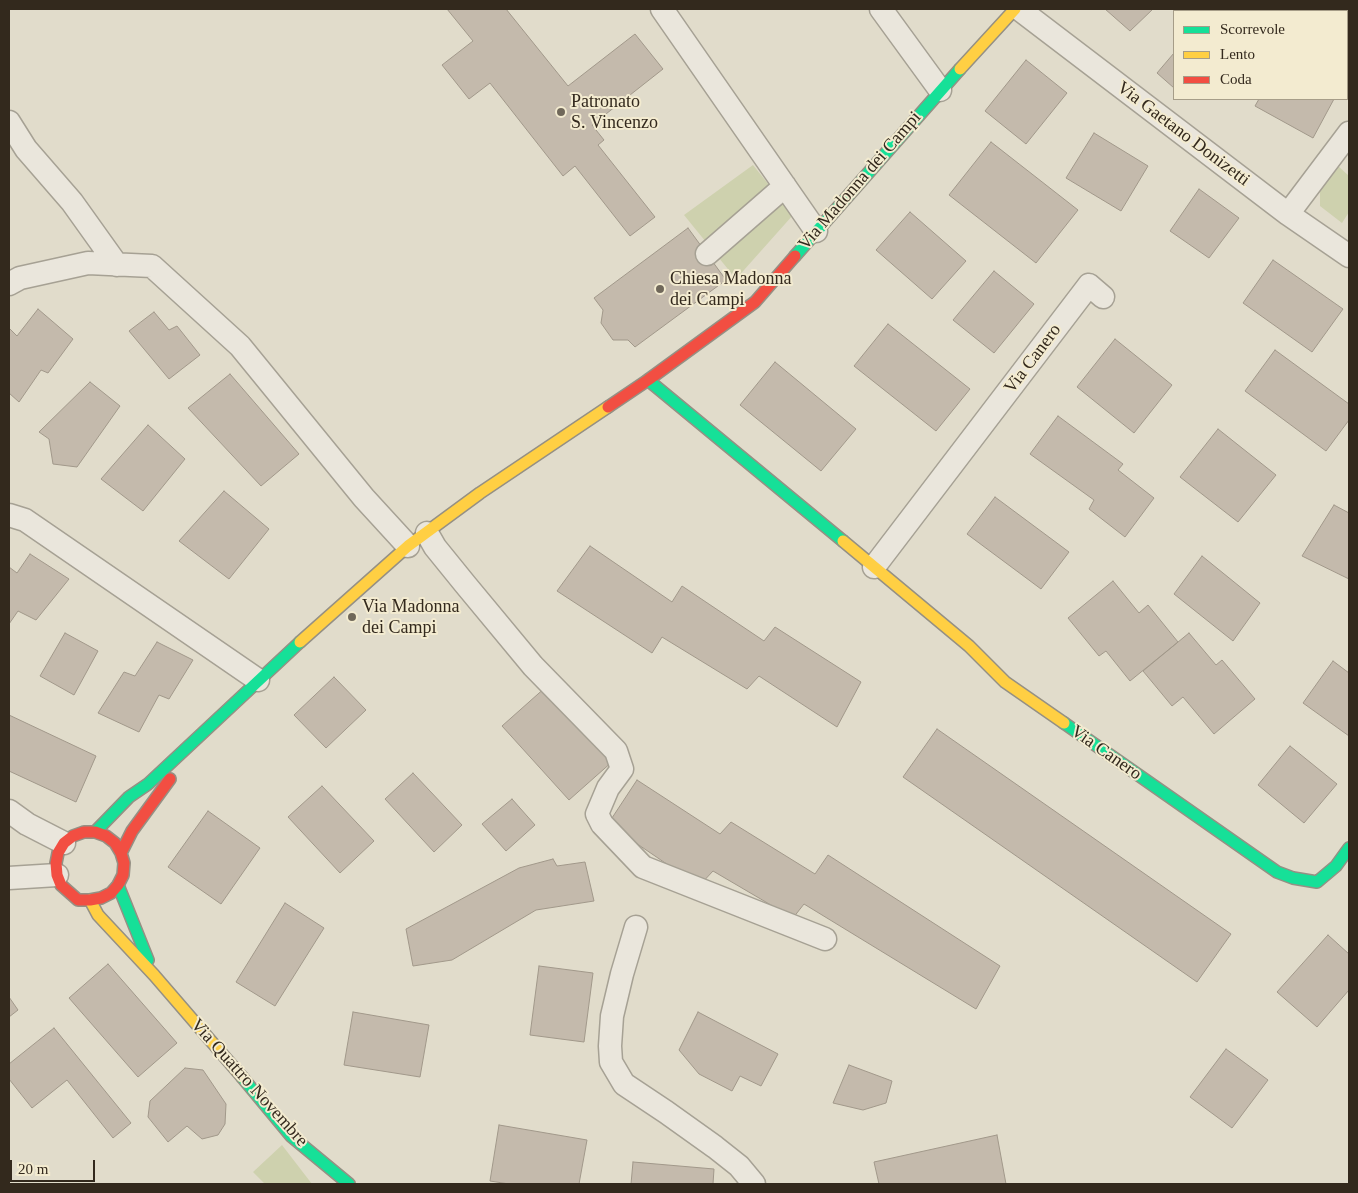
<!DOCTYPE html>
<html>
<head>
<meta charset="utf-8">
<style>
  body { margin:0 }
  #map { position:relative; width:1358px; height:1193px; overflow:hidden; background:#e1dccb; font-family:"Times New Roman",serif }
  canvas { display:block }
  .frame { position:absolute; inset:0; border:10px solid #33291d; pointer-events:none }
  .legend { position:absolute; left:1173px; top:10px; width:175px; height:90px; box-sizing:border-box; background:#f3ebd0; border:1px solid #a69d88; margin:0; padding:6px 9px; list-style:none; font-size:15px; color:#33291d }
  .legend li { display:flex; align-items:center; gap:10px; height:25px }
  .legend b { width:25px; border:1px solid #a69d88 }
  .scale { position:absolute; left:10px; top:1160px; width:85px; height:22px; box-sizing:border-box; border:2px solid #33291d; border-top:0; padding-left:6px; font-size:15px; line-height:18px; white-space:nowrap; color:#33291d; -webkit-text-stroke:4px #f3ebd0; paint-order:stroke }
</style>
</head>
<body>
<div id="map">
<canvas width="1358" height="1193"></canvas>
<div class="frame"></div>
<ul class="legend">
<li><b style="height:6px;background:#16e098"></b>Scorrevole</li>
<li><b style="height:6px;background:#ffcf43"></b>Lento</li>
<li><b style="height:6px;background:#f24e42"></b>Coda</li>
</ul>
<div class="scale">20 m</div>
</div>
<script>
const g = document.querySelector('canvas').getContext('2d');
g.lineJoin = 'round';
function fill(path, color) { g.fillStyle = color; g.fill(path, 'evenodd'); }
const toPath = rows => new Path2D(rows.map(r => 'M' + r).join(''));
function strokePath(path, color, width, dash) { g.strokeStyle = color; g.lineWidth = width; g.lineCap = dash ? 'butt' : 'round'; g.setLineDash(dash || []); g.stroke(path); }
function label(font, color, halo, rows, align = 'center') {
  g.font = font + ' "Times New Roman",serif'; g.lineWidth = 4; g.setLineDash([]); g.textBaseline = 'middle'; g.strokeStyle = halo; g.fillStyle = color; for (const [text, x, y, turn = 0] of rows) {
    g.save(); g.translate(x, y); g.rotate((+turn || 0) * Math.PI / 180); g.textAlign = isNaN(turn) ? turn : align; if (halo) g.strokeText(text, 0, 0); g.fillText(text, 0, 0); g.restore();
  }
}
fill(toPath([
  [753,165,793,215,736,279,684,215],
  [1337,165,1349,176,1349,212,1342,223,1320,206,1320,189],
  [282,1145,312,1184,265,1184,253,1172]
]), '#ced1ae');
const building = toPath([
  [447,9,506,9,568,86,635,34,663,69,592,125,604,140,598,145,655,217,630,236,575,166,563,176,490,83,469,99,442,65,473,41,447,9],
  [1105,9,1153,9,1130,31,1105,9],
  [1347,38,1349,39,1349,72,1347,77,1347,38],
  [1174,53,1174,88,1157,73,1174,53],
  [1026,60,1067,93,1026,144,985,111,1026,60],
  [1259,99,1334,99,1313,138,1255,106,1259,99],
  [1094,133,1148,166,1121,211,1066,178,1094,133],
  [991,142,1078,210,1036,263,949,195,991,142],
  [1199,189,1239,218,1209,258,1170,231,1199,189],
  [910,212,966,261,932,299,876,250,910,212],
  [688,228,726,280,635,347,628,340,613,340,601,323,603,310,594,298,688,228],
  [1273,260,1343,309,1312,352,1243,303,1273,260],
  [994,271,1034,304,994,353,953,320,994,271],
  [38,309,73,339,48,373,41,370,19,402,9,393,9,328,17,336,38,309],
  [154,312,169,330,177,326,200,355,169,379,129,331,154,312],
  [888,324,970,389,936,431,854,366,888,324],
  [1115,339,1172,385,1134,433,1077,387,1115,339],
  [1275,350,1349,404,1349,420,1326,451,1245,391,1275,350],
  [775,362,856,429,821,471,740,405,775,362],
  [230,374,299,454,261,486,188,408,230,374],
  [90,382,120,406,77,467,53,464,49,439,39,432,90,382],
  [1058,416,1123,464,1118,470,1154,498,1125,537,1089,509,1094,500,1030,454,1058,416],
  [148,425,185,459,143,511,101,479,148,425],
  [1218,429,1276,475,1238,522,1180,477,1218,429],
  [224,491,269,529,229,579,179,541,224,491],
  [995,497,1069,552,1041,589,967,534,995,497],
  [1334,505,1349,513,1349,579,1302,556,1334,505],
  [590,546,672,602,682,586,764,641,775,627,861,682,837,727,759,676,747,689,662,637,652,653,557,591,590,546],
  [30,554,69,579,36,620,18,611,9,624,9,567,17,573,30,554],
  [1202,556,1260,603,1233,641,1174,594,1202,556],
  [1113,581,1139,613,1148,605,1178,642,1130,681,1106,651,1099,656,1068,618,1113,581],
  [65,633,98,651,74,695,40,676,65,633],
  [1189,633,1216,665,1222,660,1255,699,1214,734,1183,697,1172,706,1143,671,1189,633],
  [157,642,193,660,169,699,159,695,139,732,98,713,124,672,135,676,157,642],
  [1333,661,1349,673,1349,736,1303,703,1333,661],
  [334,677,366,710,326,748,294,715,334,677],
  [547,686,613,761,569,800,502,726,547,686],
  [9,715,96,756,76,802,9,771,9,715],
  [937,729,1231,934,1197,982,903,777,937,729],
  [1290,746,1337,784,1304,823,1258,785,1290,746],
  [413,773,462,825,434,852,385,799,413,773],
  [637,780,720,834,731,822,815,874,828,855,1000,966,976,1009,804,904,793,918,713,871,699,886,608,824,637,780],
  [322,786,374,841,340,873,288,817,322,786],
  [512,799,535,825,506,851,482,824,512,799],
  [208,811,260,848,221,904,168,867,208,811],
  [553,859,557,866,585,862,594,901,536,910,452,960,413,966,406,929,519,868,553,859],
  [285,903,324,928,275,1006,236,982,285,903],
  [1328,935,1349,954,1349,990,1317,1027,1277,992,1328,935],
  [108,964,177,1043,138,1077,69,998,108,964],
  [539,966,593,973,584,1042,530,1035,539,966],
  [9,997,18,1010,9,1017,9,997],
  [353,1012,429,1025,420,1077,344,1065,353,1012],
  [698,1012,778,1054,761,1086,740,1076,732,1091,699,1074,679,1050,698,1012],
  [54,1028,131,1123,113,1138,67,1080,32,1108,9,1079,9,1064,54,1028],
  [1226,1049,1268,1080,1232,1128,1190,1097,1226,1049],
  [849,1065,892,1081,886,1103,863,1110,833,1103,849,1065],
  [185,1068,203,1070,226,1104,225,1124,218,1135,202,1139,187,1126,168,1142,148,1117,150,1101,185,1068],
  [499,1125,587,1140,579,1184,509,1184,490,1181,499,1125],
  [997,1135,1006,1184,879,1184,874,1162,997,1135],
  [633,1162,714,1169,713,1184,631,1184,633,1162]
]);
fill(building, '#c4baac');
strokePath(building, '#a1988a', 1);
const street = toPath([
  [662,9,816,231],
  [881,9,940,90],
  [1019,9,1288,214,1349,256],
  [9,122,26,149,72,202,117,265],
  [1288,214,1349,133],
  [707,254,785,186],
  [9,284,20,278,88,263,152,266,240,346,364,498,408,546],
  [9,515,25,520,258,680],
  [427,533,435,547,465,584,533,666,616,751,622,769,608,788,597,814,602,824,643,867,825,939],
  [874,567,1089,285,1103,297],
  [9,811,27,824,64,843],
  [9,878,57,875],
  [636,927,622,974,612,1016,610,1046,611,1062,624,1084,666,1112,715,1147,739,1166,754,1184]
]);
const fast = toPath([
  [795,256,960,69],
  [648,380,843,541],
  [1064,723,1277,872,1293,878,1317,882,1336,866,1349,848],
  [95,832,129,797,148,784,300,642],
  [118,885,148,960],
  [242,1077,291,1136,349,1184]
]);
const slow = toPath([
  [960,69,1015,9],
  [843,541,969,646,1005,682,1064,723],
  [300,642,408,546,480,493,608,407],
  [90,900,98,915,154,975,242,1077]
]);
const jam = toPath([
  [608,407,648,380,755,302,795,256],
  [84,832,95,832,106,836,115,843,121,853,124,863,123,875,118,885,111,893,101,898,90,900,78,900,61,885,57,875,56,863,58,853,64,843,73,836,84,832],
  [121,853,132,831,170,779]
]);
strokePath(street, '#a6a194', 25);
strokePath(fast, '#959084', 14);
strokePath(slow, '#959084', 14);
strokePath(jam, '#959084', 14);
strokePath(street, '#eae6dc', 22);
strokePath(fast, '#16e098', 11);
strokePath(slow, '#ffcf43', 11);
strokePath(jam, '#f24e42', 11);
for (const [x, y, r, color] of [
  [561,112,5,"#70685a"],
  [660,289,5,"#70685a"],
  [352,617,5,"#70685a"]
]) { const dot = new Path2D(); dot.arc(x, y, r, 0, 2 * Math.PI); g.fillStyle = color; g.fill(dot); strokePath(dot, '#f3ebd0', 2); }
label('18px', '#33291d', '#f3ebd0', [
  ["Patronato",571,102],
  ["S. Vincenzo",571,123],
  ["Chiesa Madonna",670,279],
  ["dei Campi",670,300],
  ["Via Madonna",362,607],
  ["dei Campi",362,628]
], 'left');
label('18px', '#33291d', '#f3ebd0', [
  ["Via Gaetano Donizetti",1183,134,37],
  ["Via Madonna dei Campi",860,181,-49],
  ["Via Canero",1033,359,-53],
  ["Via Canero",1106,753,35],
  ["Via Quattro Novembre",249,1083,48]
]);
</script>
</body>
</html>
